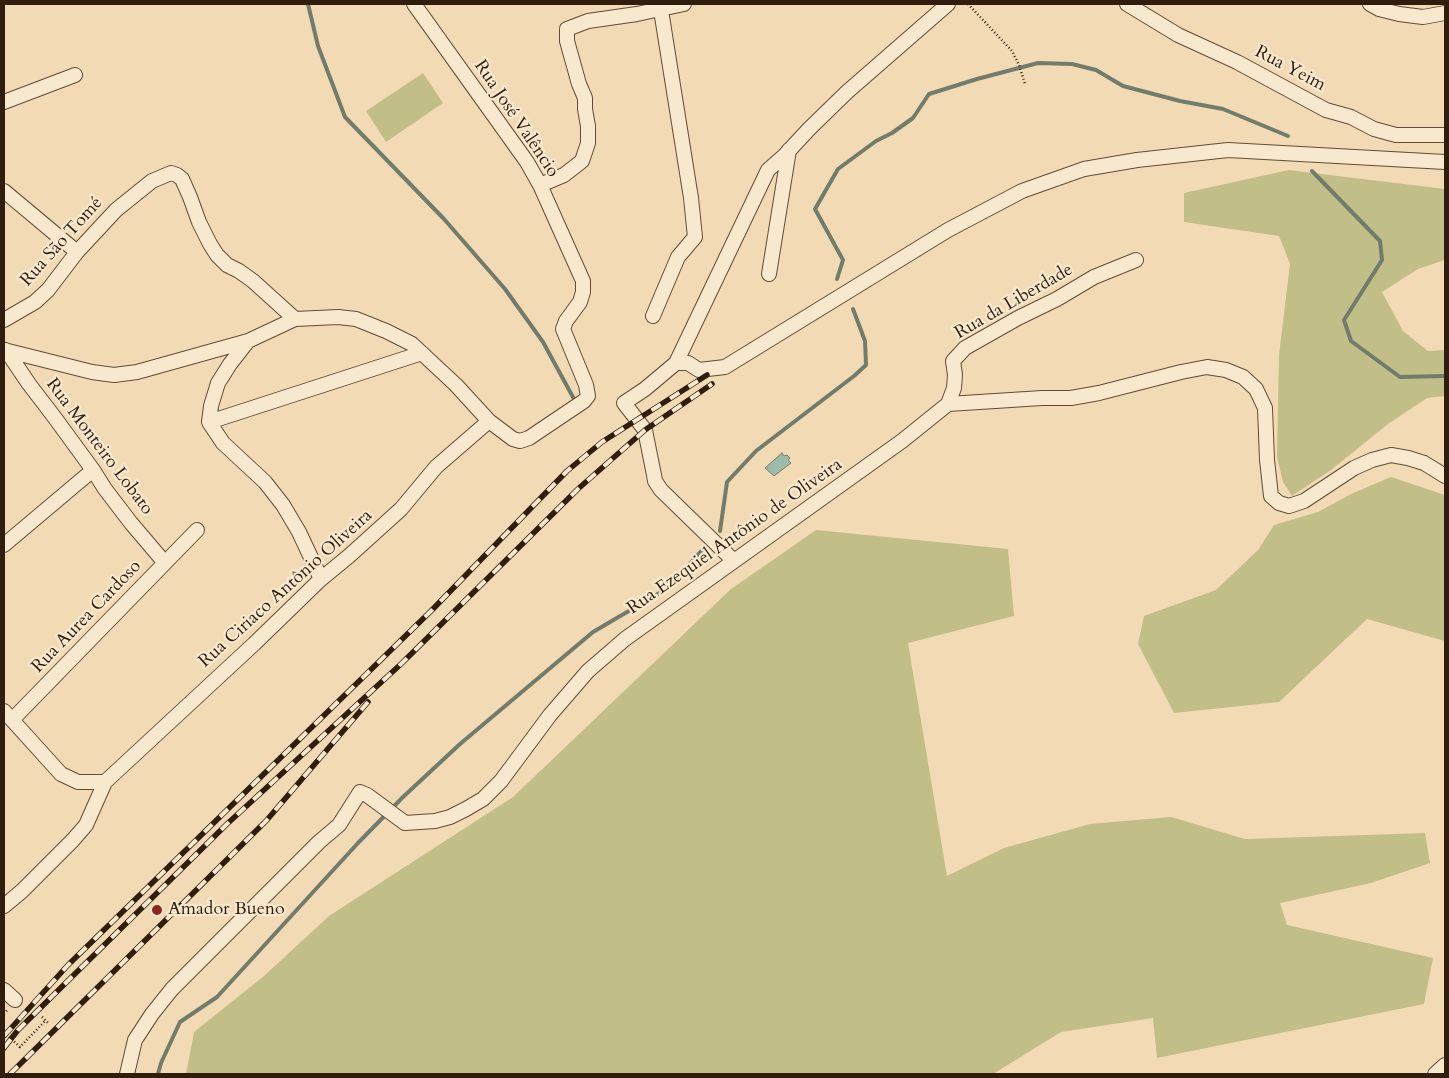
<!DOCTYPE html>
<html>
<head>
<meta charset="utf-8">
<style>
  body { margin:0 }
  #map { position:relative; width:1449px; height:1078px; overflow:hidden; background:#f2dbb4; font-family:Cardo,serif }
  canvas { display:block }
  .frame { position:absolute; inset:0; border:5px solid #311d0e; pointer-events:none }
</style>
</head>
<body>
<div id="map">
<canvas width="1449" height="1078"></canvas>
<div class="frame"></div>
</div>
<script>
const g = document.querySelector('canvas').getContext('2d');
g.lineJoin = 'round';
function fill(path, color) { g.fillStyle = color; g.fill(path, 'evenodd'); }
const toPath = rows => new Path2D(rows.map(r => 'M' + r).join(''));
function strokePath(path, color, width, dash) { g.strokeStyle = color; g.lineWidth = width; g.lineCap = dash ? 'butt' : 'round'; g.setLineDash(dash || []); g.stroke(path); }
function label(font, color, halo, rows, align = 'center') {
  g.font = font + ' Cardo,serif'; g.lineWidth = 4.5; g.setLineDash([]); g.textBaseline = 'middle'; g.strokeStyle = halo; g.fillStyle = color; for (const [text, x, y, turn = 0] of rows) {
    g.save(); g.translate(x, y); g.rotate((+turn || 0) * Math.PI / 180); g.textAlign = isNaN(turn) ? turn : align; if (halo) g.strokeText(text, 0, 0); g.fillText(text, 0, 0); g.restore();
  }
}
fill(toPath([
  [423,73,443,103,386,142,366,111],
  [1289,170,1445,189,1445,260,1418,269,1382,292,1403,331,1428,351,1445,350,1445,396,1427,398,1388,424,1331,470,1292,496,1283,482,1277,457,1279,355,1290,264,1279,236,1184,222,1184,193],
  [1391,477,1445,495,1445,641,1367,619,1279,702,1174,713,1138,644,1144,616,1216,590,1258,550,1274,525,1318,512,1351,494],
  [816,530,1008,549,1014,616,908,643,947,876,1004,848,1090,824,1171,817,1245,839,1425,833,1430,863,1371,883,1280,903,1287,925,1433,958,1424,1004,1157,1058,1153,1018,1061,1032,993,1074,186,1074,194,1032,264,976,329,916,513,797,731,589]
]), '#c2be88');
const water = toPath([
  [782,453,784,456,787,455,790,458,788,460,791,463,774,476,765,468,782,453]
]);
fill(water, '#9cbbaa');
strokePath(water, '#717c6c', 1);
strokePath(toPath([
  [308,4,318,46,345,117,444,219,505,289,543,342,574,399],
  [1312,171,1380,241,1382,260,1344,320,1351,341,1400,377,1445,376],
  [837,279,843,260,815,209,838,169,876,141,892,133,913,118,929,94,977,79,1038,63,1072,64,1096,70,1123,86,1180,101,1223,109,1288,136],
  [720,531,727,482,756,451,854,376,866,365,865,341,853,309],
  [158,1074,161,1063,180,1022,217,997,358,843,403,797,460,744,593,632,668,588,704,548]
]), '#717c6c', 4);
const minor = toPath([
  [1127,4,1178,35,1237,62,1326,110,1351,117,1374,129,1396,135,1445,135],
  [1370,4,1379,9,1399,14,1423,17,1445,13],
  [4,102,75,75],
  [540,185,564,175,582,161,588,143,588,126,585,109,585,98,579,84,567,41,567,29,588,21,637,14,684,4],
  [4,191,77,252],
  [769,274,789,150],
  [653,316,678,257,695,237,691,198,660,4],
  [4,320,35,302,48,290,77,252,116,210,152,181,171,173,177,175,182,179,190,197,199,222,210,244,217,255,227,265,239,271,253,281,295,319],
  [248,341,230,364,218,383,211,406,209,422,223,443,265,482,283,505,299,532,321,579],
  [4,350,92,372,114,375,137,372,248,341,295,319,338,317,356,319,386,331,412,344,456,385,489,421,513,439,520,441,529,438,584,401,588,396,586,385,563,329,566,321,580,302,583,292,583,281,540,185,527,162,414,4],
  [6,350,29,384,55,418,93,470,105,489,131,523,165,563],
  [676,363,768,170,784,156,809,129,847,92,948,4],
  [948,404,954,388,955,375,953,361,965,348,1018,318,1057,299,1094,277,1136,260],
  [209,422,422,353],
  [4,545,93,470],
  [734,561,661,490,655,481,654,475,645,430,624,403,645,389,676,363,688,363,699,370,725,367,948,230,1022,191,1084,169,1137,160,1228,150,1445,162],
  [4,711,61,774,78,782,105,782],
  [12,720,197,530],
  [4,906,22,891,73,840,86,825,105,782,254,644,321,579,349,556,401,509,436,467,489,421],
  [4,990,15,1000],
  [127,1074,135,1040,152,1014,172,989,319,842,339,825,360,792,367,795,405,823,435,821,450,817,466,809,483,799,501,781,550,715,588,671,625,639,902,441,948,404,1042,398,1071,398,1099,393,1181,372,1207,367,1226,370,1243,377,1256,389,1265,408,1267,460,1271,496,1279,503,1289,506,1304,501,1354,468,1372,460,1391,455,1408,458,1424,463,1445,476],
  [1435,1074,1445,1065]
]);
strokePath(minor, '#614c38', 16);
strokePath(toPath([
  [968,4,1012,51,1019,65,1025,84],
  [4,1014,8,1009],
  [42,1017,49,1024],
  [4,1032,20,1047,45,1021]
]), '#311d0e', 2.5, [1, 2.5]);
strokePath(minor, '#f7e8ce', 14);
const rail = toPath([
  [4,1036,68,965,431,611,567,471,602,442,707,375],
  [4,1048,18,1030,227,824,401,664,579,488,645,430,712,384],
  [10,1074,266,821,368,702]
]);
strokePath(rail, '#311d0e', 5.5);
strokePath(rail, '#f7e8ce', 4, [11]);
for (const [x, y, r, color] of [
  [157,910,6,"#8f2418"]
]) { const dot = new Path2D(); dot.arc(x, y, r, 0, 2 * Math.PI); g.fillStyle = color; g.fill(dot); strokePath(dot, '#f7e8ce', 2); }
label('18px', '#311d0e', '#f7e8ce', [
  ["Rua Yeim",1290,69,28],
  ["Rua José Valêncio",516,119,56],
  ["Rua São Tomé",62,242,-48],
  ["Rua da Liberdade",1014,302,-30],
  ["Rua Monteiro Lobato",99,447,53],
  ["Rua Ezequiel Antônio de Oliveira",735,537,-35],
  ["Rua Ciriaco Antônio Oliveira",286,589,-42],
  ["Rua Aurea Cardoso",87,617,-46]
]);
label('18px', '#311d0e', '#f7e8ce', [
  ["Amador Bueno",168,910]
], 'left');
</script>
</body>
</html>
